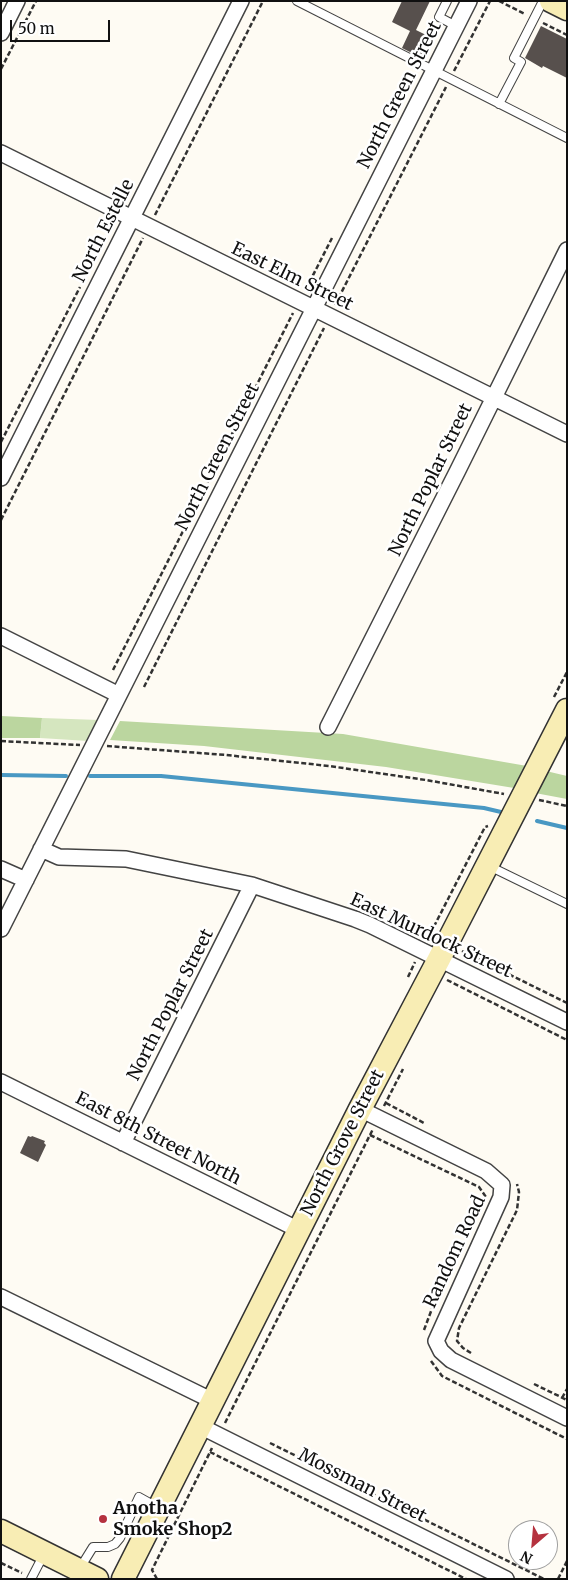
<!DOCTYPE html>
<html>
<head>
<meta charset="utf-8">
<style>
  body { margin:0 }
  #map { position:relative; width:568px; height:1580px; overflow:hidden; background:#fefbf3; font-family:Merriweather,serif }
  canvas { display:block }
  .frame { position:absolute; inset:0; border:2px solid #101010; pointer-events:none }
  .north { position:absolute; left:508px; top:1520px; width:50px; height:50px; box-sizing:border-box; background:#fff; border:1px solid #9f9f9f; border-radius:50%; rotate:207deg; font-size:14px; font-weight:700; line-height:20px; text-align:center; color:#101010 }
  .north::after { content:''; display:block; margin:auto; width:18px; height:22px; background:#b5323f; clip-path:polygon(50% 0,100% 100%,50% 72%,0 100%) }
  .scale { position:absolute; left:10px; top:20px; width:100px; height:22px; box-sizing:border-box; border:2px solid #101010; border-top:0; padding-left:6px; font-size:15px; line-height:18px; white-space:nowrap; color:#101010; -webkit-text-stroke:4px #fff; paint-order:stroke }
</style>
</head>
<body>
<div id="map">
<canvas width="568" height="1580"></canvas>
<div class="frame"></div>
<div class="north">N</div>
<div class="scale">50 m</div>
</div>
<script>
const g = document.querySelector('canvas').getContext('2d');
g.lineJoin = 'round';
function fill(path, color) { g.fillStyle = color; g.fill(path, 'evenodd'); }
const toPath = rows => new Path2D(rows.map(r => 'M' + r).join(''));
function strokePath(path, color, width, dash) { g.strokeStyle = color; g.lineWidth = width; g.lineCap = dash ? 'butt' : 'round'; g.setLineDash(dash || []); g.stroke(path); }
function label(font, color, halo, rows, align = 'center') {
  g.font = font + ' Merriweather,serif'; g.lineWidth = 5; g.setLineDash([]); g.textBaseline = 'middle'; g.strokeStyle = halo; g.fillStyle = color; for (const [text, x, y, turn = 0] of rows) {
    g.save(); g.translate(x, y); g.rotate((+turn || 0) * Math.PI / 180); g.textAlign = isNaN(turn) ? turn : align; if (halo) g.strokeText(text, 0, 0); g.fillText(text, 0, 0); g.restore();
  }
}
fill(toPath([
  [42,718,99,720,88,741,40,738]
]), '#d5e6bf');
fill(toPath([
  [1,716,42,718,40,738,1,738],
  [120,721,343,734,527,766,514,788,386,767,204,746,110,740],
  [546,771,567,776,567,799,535,793]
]), '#bbd69f');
strokePath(toPath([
  [1,775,66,776],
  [90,776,161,776,484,808,501,812],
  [537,821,567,828]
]), '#4998c3', 4);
fill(toPath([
  [402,1,430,1,416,30,434,39,424,59,402,48,410,31,392,22],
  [541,26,567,39,567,78,543,66,542,68,525,58],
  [28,1136,31,1137,32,1136,45,1141,44,1143,46,1145,38,1162,20,1153]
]), '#57504d');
const lane = toPath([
  [297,1,567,138],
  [447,1,439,17,456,26],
  [499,104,521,62,514,58,543,1],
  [489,866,567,904],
  [80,1568,93,1547,108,1547,115,1544,120,1538,139,1497,157,1507],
  [31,1579,44,1554]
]);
const street = toPath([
  [1,33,17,1],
  [1,153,567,434],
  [1,478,241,1],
  [1,636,119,695],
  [328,727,458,470,567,250],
  [41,849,59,857,126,859,252,885,355,919,370,925,567,1022],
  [1,869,26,880],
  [1,929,469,1],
  [1,1082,299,1230],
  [360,1109,486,1171,502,1185,501,1197,436,1341,441,1351,451,1360,567,1418],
  [123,1143,252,885],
  [1,1297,213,1401],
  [200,1426,506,1579]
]);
const secondary = toPath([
  [551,1,567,9],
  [1,1531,97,1579],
  [123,1579,360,1109,439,959,567,710]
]);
strokePath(lane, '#434343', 10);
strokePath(street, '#434343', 18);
strokePath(secondary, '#323232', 25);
strokePath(toPath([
  [499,1,525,14],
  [543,23,567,35],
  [1,69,36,1],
  [454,71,490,1],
  [155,215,263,1],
  [306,289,332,238],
  [335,305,446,87],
  [1,442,80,287],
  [1,520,143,238],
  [113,670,293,313],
  [144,687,324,328],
  [554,697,567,672],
  [1,741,80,745],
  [107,746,226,755,329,766,426,780,504,794],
  [539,800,567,806],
  [427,940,485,827,488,826],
  [462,951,567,1003],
  [408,977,415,962],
  [447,980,567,1040],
  [386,1103,424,1123],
  [384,1106,403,1069],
  [370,1135,479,1187,486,1197],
  [424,1330,433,1306,460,1251],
  [471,1353,463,1348,457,1341,459,1328,517,1210,519,1192,517,1184],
  [431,1361,442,1376,567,1439],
  [534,1384,567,1400],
  [562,1398,567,1389],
  [225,1423,373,1129],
  [270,1443,544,1579],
  [210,1452,466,1579],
  [1,1563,22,1573],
  [157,1579,152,1570,212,1448],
  [558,1579,567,1561]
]), '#323232', 2.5, [5, 2.5]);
strokePath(lane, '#fff', 8);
strokePath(street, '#fff', 15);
strokePath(secondary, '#f8edb4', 22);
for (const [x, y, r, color] of [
  [103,1519,5,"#b5323f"]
]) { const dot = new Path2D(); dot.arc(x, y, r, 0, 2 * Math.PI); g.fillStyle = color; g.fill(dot); strokePath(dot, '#fff', 2); }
label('18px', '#101010', '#fff', [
  ["North Green Street",400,95,-63],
  ["North Estelle",104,231,-63],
  ["East Elm Street",292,277,26],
  ["North Green Street",218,457,-63],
  ["North Poplar Street",431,480,-64],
  ["East Murdock Street",431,936,25],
  ["North Poplar Street",171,1005,-63],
  ["East 8th Street North",158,1139,27],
  ["North Grove Street",343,1143,-63],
  ["Random Road",455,1252,-65],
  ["Mossman Street",362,1486,27]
]);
label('bold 18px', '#101010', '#fff', [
  ["Anotha",113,1509],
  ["Smoke Shop2",113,1530]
], 'left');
</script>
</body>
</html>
